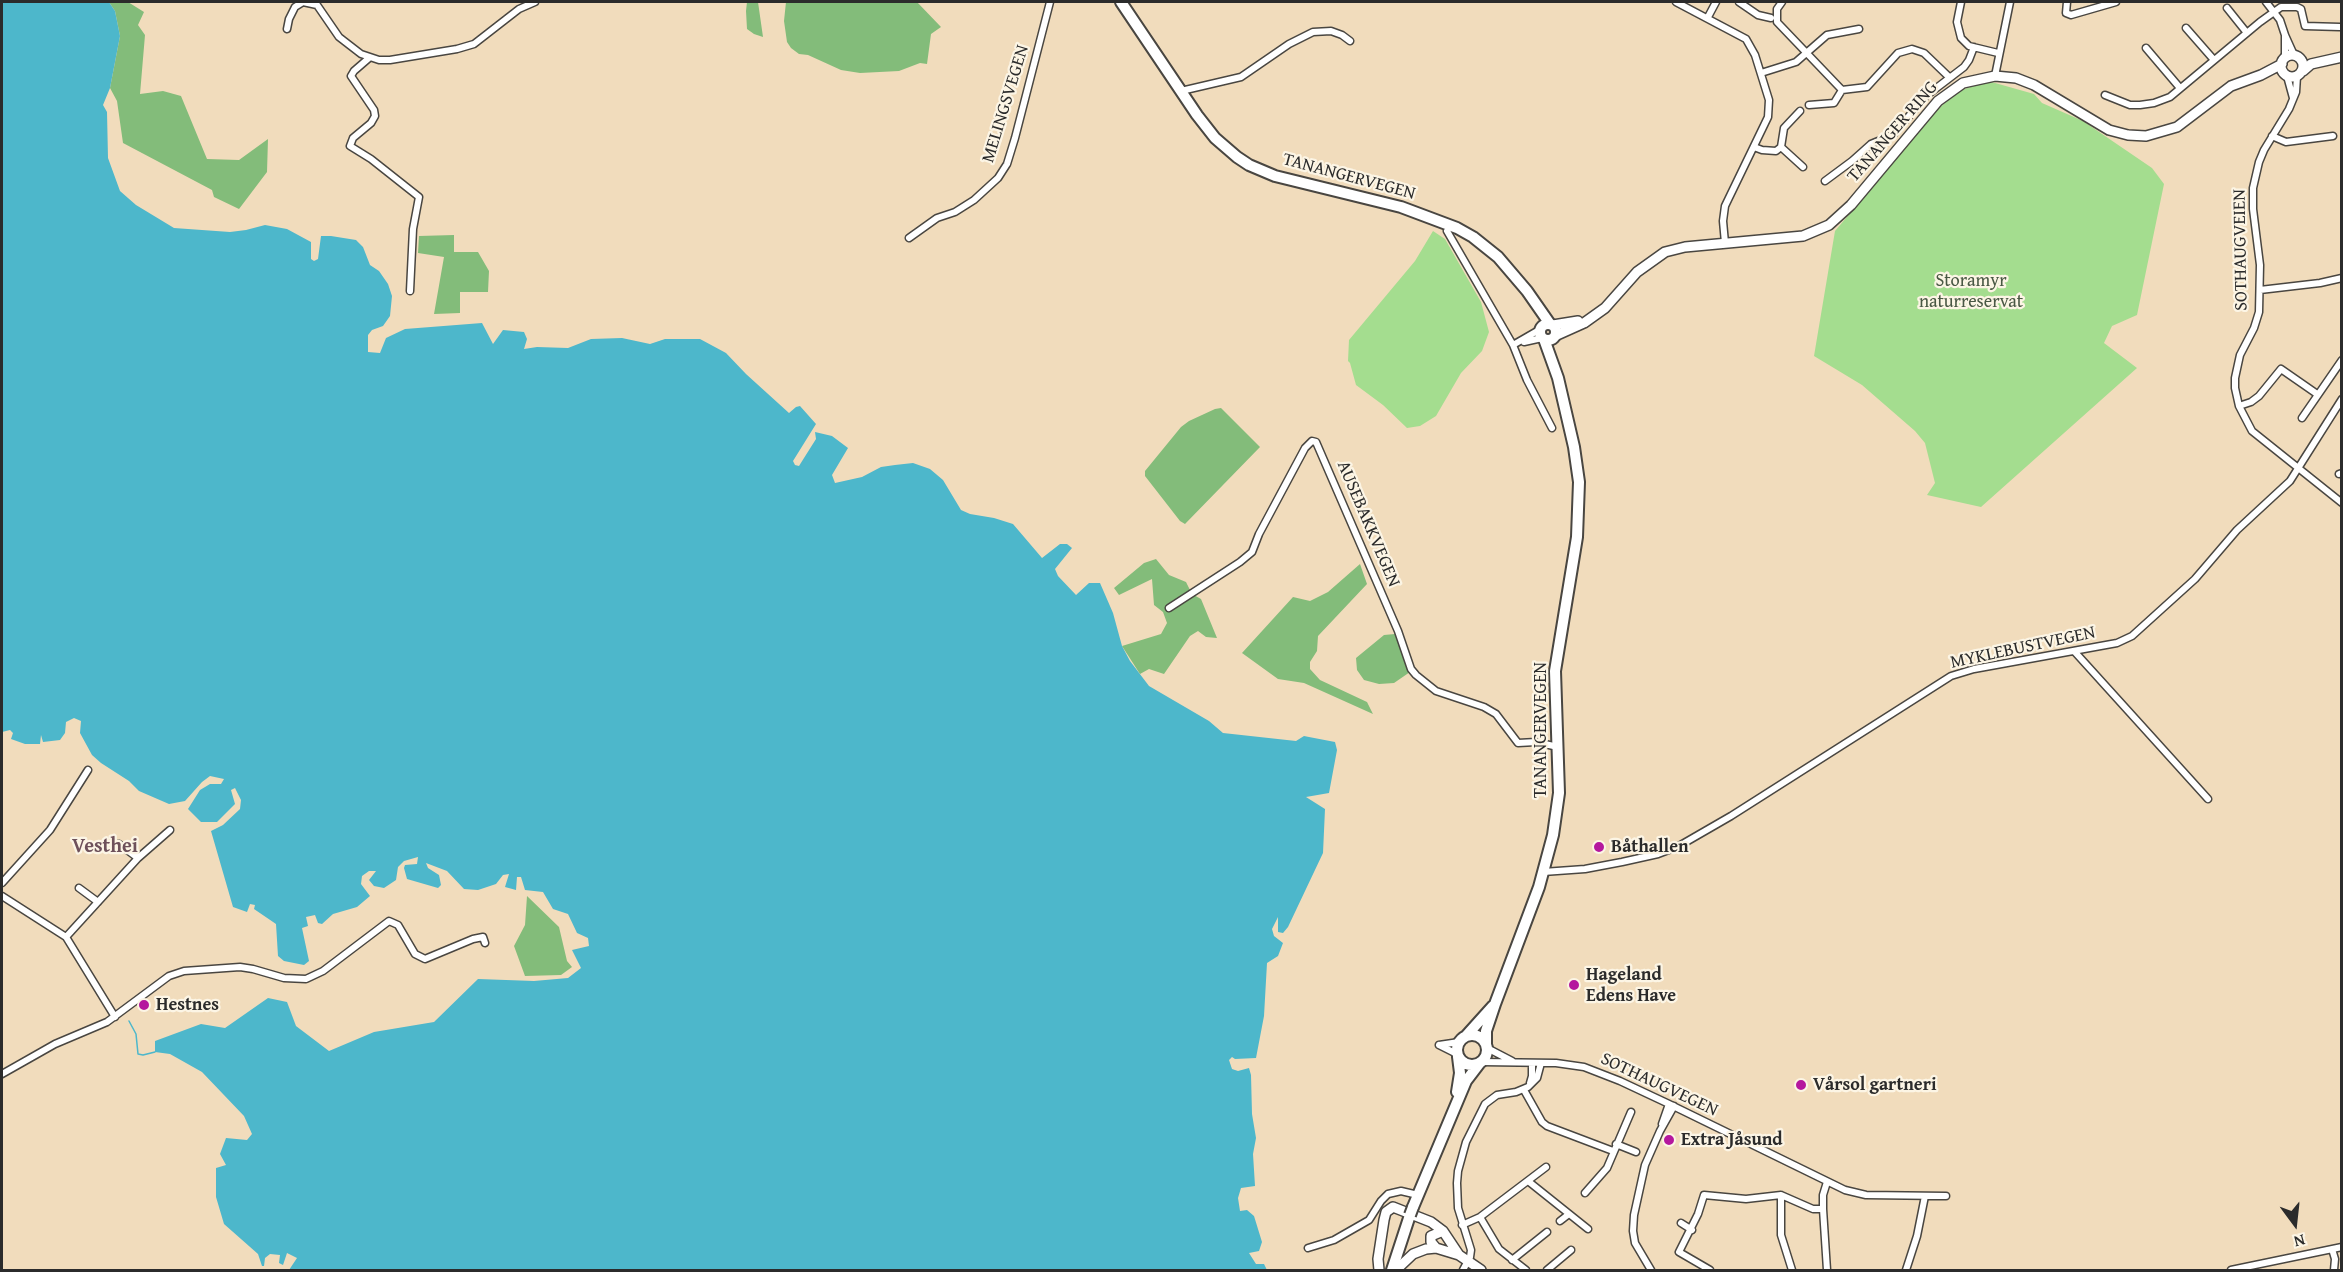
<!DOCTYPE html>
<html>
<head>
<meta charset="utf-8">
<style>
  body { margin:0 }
  #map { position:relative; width:2343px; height:1272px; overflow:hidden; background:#f1dcbc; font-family:"Gentium Book Plus",serif }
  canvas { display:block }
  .frame { position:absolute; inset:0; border:3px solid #2b2b2b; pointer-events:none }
  .north { position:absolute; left:2265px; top:1194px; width:60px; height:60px; -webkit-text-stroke:4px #fcf5e5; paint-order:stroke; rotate:165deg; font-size:16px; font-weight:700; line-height:24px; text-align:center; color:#2b2b2b }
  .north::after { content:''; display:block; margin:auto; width:21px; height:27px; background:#2b2b2b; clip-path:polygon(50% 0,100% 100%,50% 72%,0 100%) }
</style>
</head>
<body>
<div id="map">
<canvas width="2343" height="1272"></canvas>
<div class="frame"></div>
<div class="north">N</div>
</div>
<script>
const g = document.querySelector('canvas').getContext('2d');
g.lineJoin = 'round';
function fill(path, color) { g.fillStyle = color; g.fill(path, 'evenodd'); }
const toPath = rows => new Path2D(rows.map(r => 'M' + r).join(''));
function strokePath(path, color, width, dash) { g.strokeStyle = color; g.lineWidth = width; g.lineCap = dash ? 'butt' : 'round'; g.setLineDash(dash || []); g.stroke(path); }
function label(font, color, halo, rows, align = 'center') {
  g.font = font + ' "Gentium Book Plus",serif'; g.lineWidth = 4.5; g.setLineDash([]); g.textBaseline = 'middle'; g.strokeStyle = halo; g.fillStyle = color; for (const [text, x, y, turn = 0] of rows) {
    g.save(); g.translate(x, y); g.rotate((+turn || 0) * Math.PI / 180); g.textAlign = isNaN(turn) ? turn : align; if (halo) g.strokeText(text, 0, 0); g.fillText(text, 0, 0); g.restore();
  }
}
fill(toPath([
  [1988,81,2034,94,2042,103,2083,121,2152,168,2164,184,2137,315,2112,326,2104,343,2137,368,1981,507,1927,495,1935,483,1925,443,1915,431,1862,385,1814,356,1835,231,1939,108,1959,91],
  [1433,231,1445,239,1481,302,1489,332,1482,351,1461,373,1436,416,1420,426,1407,428,1383,405,1356,385,1350,363,1348,361,1349,340,1415,261]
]), '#a4dd8f');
fill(toPath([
  [109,2,128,2,144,12,138,25,145,35,140,94,163,91,181,96,207,159,239,160,268,139,267,172,239,209,214,197,212,190,123,143,117,101,110,88,120,36,115,11],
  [747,2,758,2,763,37,754,34,747,29,746,11],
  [786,2,917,2,941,27,931,34,927,64,920,63,899,71,860,73,841,70,808,55,799,54,791,48,787,42,784,21],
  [454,235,454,252,478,252,489,271,488,292,460,292,460,313,434,314,444,257,418,253,419,236],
  [1221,408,1260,447,1185,524,1180,521,1145,476,1145,471,1181,427,1189,421,1215,409],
  [1156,559,1169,575,1186,582,1192,594,1201,599,1217,638,1206,637,1198,631,1190,636,1164,674,1149,669,1140,674,1122,646,1161,634,1167,623,1163,612,1154,605,1152,579,1119,595,1114,588,1144,563],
  [1360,564,1367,584,1318,636,1317,651,1310,662,1310,669,1320,680,1367,702,1373,714,1304,683,1278,679,1242,653,1293,597,1310,601,1328,592],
  [1395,634,1410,672,1394,683,1379,684,1364,680,1357,670,1356,658,1384,635],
  [527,896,559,927,567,961,572,967,561,975,525,976,514,946,525,925]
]), '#83bc7a');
fill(toPath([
  [2,2,109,2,115,11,120,36,110,88,103,105,107,112,108,158,120,191,136,205,174,228,230,232,246,230,265,225,287,229,311,242,311,259,314,261,318,259,321,236,331,236,356,240,363,247,370,265,379,271,388,284,392,296,390,316,383,326,372,330,368,335,368,352,380,353,386,338,405,329,482,323,493,344,503,330,524,332,527,339,524,349,537,347,568,348,591,339,622,338,650,344,665,339,700,339,726,353,746,374,789,413,796,407,800,406,816,424,793,461,795,465,799,466,804,458,816,439,815,432,832,436,848,448,832,475,835,483,862,477,881,467,895,465,913,463,930,469,943,480,961,510,970,514,994,518,1013,524,1042,558,1060,544,1067,544,1072,548,1055,569,1058,576,1076,595,1089,583,1100,583,1113,613,1122,646,1130,661,1149,686,1209,721,1223,733,1296,741,1304,736,1309,737,1335,742,1337,750,1329,793,1306,797,1325,809,1323,853,1288,927,1283,933,1278,932,1278,917,1272,929,1274,936,1283,943,1278,956,1267,963,1264,1016,1256,1058,1235,1059,1232,1057,1229,1060,1232,1069,1238,1071,1249,1068,1251,1075,1252,1114,1256,1138,1253,1154,1255,1186,1241,1188,1238,1198,1240,1211,1247,1210,1254,1216,1262,1242,1259,1251,1249,1253,1256,1264,1264,1264,1267,1270,289,1270,297,1258,287,1253,283,1265,279,1263,280,1255,270,1254,265,1258,264,1266,262,1266,258,1254,224,1224,216,1197,216,1168,226,1165,220,1154,226,1138,247,1140,252,1134,244,1116,202,1072,170,1054,155,1052,155,1041,201,1024,225,1028,268,998,287,1002,296,1026,329,1051,374,1032,434,1022,478,979,534,981,568,978,581,968,572,950,589,946,588,938,577,933,568,914,553,909,543,892,525,890,521,877,517,877,516,890,505,887,509,874,503,875,496,884,478,890,464,889,447,871,426,863,428,868,439,875,441,885,438,888,407,879,404,868,405,865,417,864,418,857,404,861,398,867,396,880,384,888,374,886,369,880,376,871,369,871,362,876,361,884,370,896,357,907,333,914,322,924,318,923,315,915,306,917,308,926,302,928,309,961,304,965,284,961,278,956,276,924,254,909,255,905,250,904,247,912,233,907,211,831,223,825,240,809,241,800,235,788,231,790,235,804,217,822,201,822,188,809,200,790,210,784,221,784,224,779,210,776,202,782,185,801,169,804,139,791,129,781,101,763,92,755,80,733,81,721,74,718,66,722,65,733,60,740,43,742,41,735,40,744,25,744,11,739,13,733,10,730,2,732]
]), '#4db7cb');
strokePath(toPath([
  [129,1021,136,1034,138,1054,143,1055,155,1052]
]), '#4db7cb', 1.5);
const minor = toPath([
  [1676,2,1746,39,1755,55,1769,100,1768,117,1725,206,1723,221,1725,243],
  [1739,2,1758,15,1771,18],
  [1782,2,1777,9,1777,22,1842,90,1867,87,1898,53,1912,49,1924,53,1949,77],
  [1961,2,1957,22,1961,38,1969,46,1998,53],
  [2067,2,2066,13,2071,15,2116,2],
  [2266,2,2280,20,2285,35],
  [2227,8,2247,33],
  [1708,17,1716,2],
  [2186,28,2214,60],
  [287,29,289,19,295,7,303,2,317,5,339,37,361,54,379,60,390,60,457,49,474,44,519,9,535,2],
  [2146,48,2180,88],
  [369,58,354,71,351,76,374,110,375,116,371,123,353,138,350,146,371,159,419,197,413,229,410,291],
  [2285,58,2285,35,2294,55],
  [1761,73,1796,62,1827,35,1859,29],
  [1995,76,2010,2],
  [2287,76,2293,98],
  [2297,76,2296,92,2289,109,2264,150,2259,162,2253,188,2253,209,2260,265,2259,312,2254,328,2240,355,2235,378,2235,388,2239,406,2252,431,2342,503],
  [1181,91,1241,77,1289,44,1313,32,1331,31,1342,35,1350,41],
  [2105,95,2130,105,2140,105,2154,103,2170,97,2260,22,2281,7,2297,7,2301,9,2305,26,2340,27],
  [1809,105,1834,103,1842,90],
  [2272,136,2286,142,2333,136],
  [1754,147,1762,150,1776,151,1781,147,1784,128,1800,111],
  [1781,147,1803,167],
  [1825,181,1852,161,1871,144,1893,135,1926,96,1964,67,1969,60,1974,47],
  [1447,231,1513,345,1527,380,1552,428],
  [909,238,937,218,955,212,974,200,998,178,1007,164,1015,138,1050,2],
  [2260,290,2320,283,2342,278],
  [1524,342,1542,338],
  [1513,345,1539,330],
  [2239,406,2251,402,2259,396,2281,369,2317,394],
  [2302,418,2342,360],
  [2339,474,2342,473],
  [1169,608,1240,562,1252,552,1259,534,1305,448,1312,441,1316,442,1398,631,1411,669,1416,675,1436,691,1484,707,1496,714,1518,743,1536,742,1558,747],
  [2074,651,2208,799],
  [119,844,138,858],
  [1543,872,1585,869,1622,862,1658,854,1679,846,1731,816,1951,676,1974,669,2117,643,2132,636,2195,579,2237,530,2290,481,2342,399],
  [2,883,50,830,88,770],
  [79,888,98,902],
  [2,896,66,937,115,1017],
  [66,937,138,858,170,830],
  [1439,1045,1459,1042],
  [1439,1045,1457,1054],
  [1487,1048,1512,1061],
  [1482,1062,1556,1063,1584,1067,1620,1081,1669,1104,1845,1190,1866,1195,1946,1196],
  [2,1074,55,1044,107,1022,169,976,184,971,240,967,253,969,284,978,306,979,323,971,389,921,398,925,415,954,425,959,473,939,483,937,485,943],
  [1530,1083,1532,1076,1532,1064],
  [1524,1090,1542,1122,1547,1126,1613,1151],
  [1662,1124,1669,1104],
  [1616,1144,1636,1152],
  [1528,1181,1588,1229],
  [1827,1182,1823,1195,1823,1209,1827,1270],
  [1585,1193,1607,1168,1631,1112],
  [1781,1195,1781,1235,1792,1270],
  [1480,1217,1499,1249,1526,1270],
  [1560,1221,1569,1214],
  [1681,1223,1692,1230],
  [1462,1225,1480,1217,1546,1167],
  [1308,1248,1334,1240,1369,1220,1381,1201,1388,1194,1401,1191,1418,1195],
  [2332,1249,2335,1259,2334,1270],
  [1512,1260,1547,1232],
  [1463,1270,1470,1257,1471,1250,1458,1208,1457,1183,1458,1171,1466,1142,1485,1104,1497,1095,1516,1092,1528,1087,1537,1078,1541,1063],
  [1547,1270,1571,1250],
  [1651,1270,1635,1243,1633,1231,1634,1215,1645,1165,1660,1131,1674,1106],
  [1710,1270,1679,1252,1698,1214,1704,1195,1746,1199,1781,1195,1813,1209,1823,1209],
  [1906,1270,1917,1236,1925,1196],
  [2231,1270,2342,1247]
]);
const secondary = toPath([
  '2281 66a11 11 0 1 1 22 0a11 11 0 1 1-22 0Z',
  [2303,71,2311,64,2342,57],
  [1553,325,1578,321],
  [1555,336,1584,323,1605,308,1637,272,1665,252,1685,247,1803,236,1829,225,1851,205,1938,101,1963,83,1995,76,2016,78,2034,85,2109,130,2128,135,2146,136,2177,127,2231,86,2261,75,2282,64],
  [1436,1248,1431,1242,1431,1236,1443,1231],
  [1379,1270,1378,1259,1384,1220,1386,1212,1393,1207,1431,1222,1443,1231,1459,1255],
  [1396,1270,1413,1254,1426,1249,1436,1248,1459,1255,1481,1270]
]);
const primary = toPath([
  [1121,2,1197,115,1215,138,1237,157,1249,165,1275,176,1401,207,1457,228,1473,237,1498,257,1527,291,1550,324],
  '1540 332a8 8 0 1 1 16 0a8 8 0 1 1-16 0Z',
  '1457 1050a15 15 0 1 1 30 0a15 15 0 1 1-30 0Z',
  [1466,1036,1493,1006],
  [1486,1044,1486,1031,1495,1004,1539,887,1553,835,1559,793,1555,671,1577,537,1579,482,1574,447,1558,378,1544,339],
  [1457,1092,1460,1073,1458,1057],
  [1413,1207,1466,1081,1479,1064],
  [1392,1270,1410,1215]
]);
strokePath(minor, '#494641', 9);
strokePath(secondary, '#494641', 12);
strokePath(primary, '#494641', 14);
strokePath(minor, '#fff', 6);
strokePath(secondary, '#fff', 9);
strokePath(primary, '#fff', 10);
const primaryBridge = toPath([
  [1410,1215,1413,1207]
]);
strokePath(primaryBridge, '#494641', 14, []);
strokePath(primaryBridge, '#fff', 10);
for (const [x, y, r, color] of [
  [1599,847,6,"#b5179e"],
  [1574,985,6,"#b5179e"],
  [144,1005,6,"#b5179e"],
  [1801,1085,6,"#b5179e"],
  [1669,1140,6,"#b5179e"]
]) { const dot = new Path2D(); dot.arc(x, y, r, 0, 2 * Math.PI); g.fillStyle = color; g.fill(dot); strokePath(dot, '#fcf5e5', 2); }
label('18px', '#2b2b2b', '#fcf5e5', [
  ["MELINGSVEGEN",1006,104,-73],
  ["TANANGER RING",1893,132,-49],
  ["TANANGERVEGEN",1349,177,15],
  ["SOTHAUGVEIEN",2241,250,-91],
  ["AUSEBAKKVEGEN",1368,524,67],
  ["MYKLEBUSTVEGEN",2023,648,-12],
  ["TANANGERVEGEN",1541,730,-90],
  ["SOTHAUGVEGEN",1659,1085,25]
]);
label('18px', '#495844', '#fcf5e5', [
  ["Storamyr",1971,281],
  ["naturreservat",1971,302]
]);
label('bold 18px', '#2b2b2b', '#fcf5e5', [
  ["Båthallen",1611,847],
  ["Hageland",1586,975],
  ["Edens Have",1586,996],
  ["Hestnes",156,1005],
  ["Vårsol gartneri",1813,1085],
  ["Extra Jåsund",1681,1140]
], 'left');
label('bold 20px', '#6e515b', '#fcf5e5', [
  ["Vesthei",105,847]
]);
</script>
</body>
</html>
